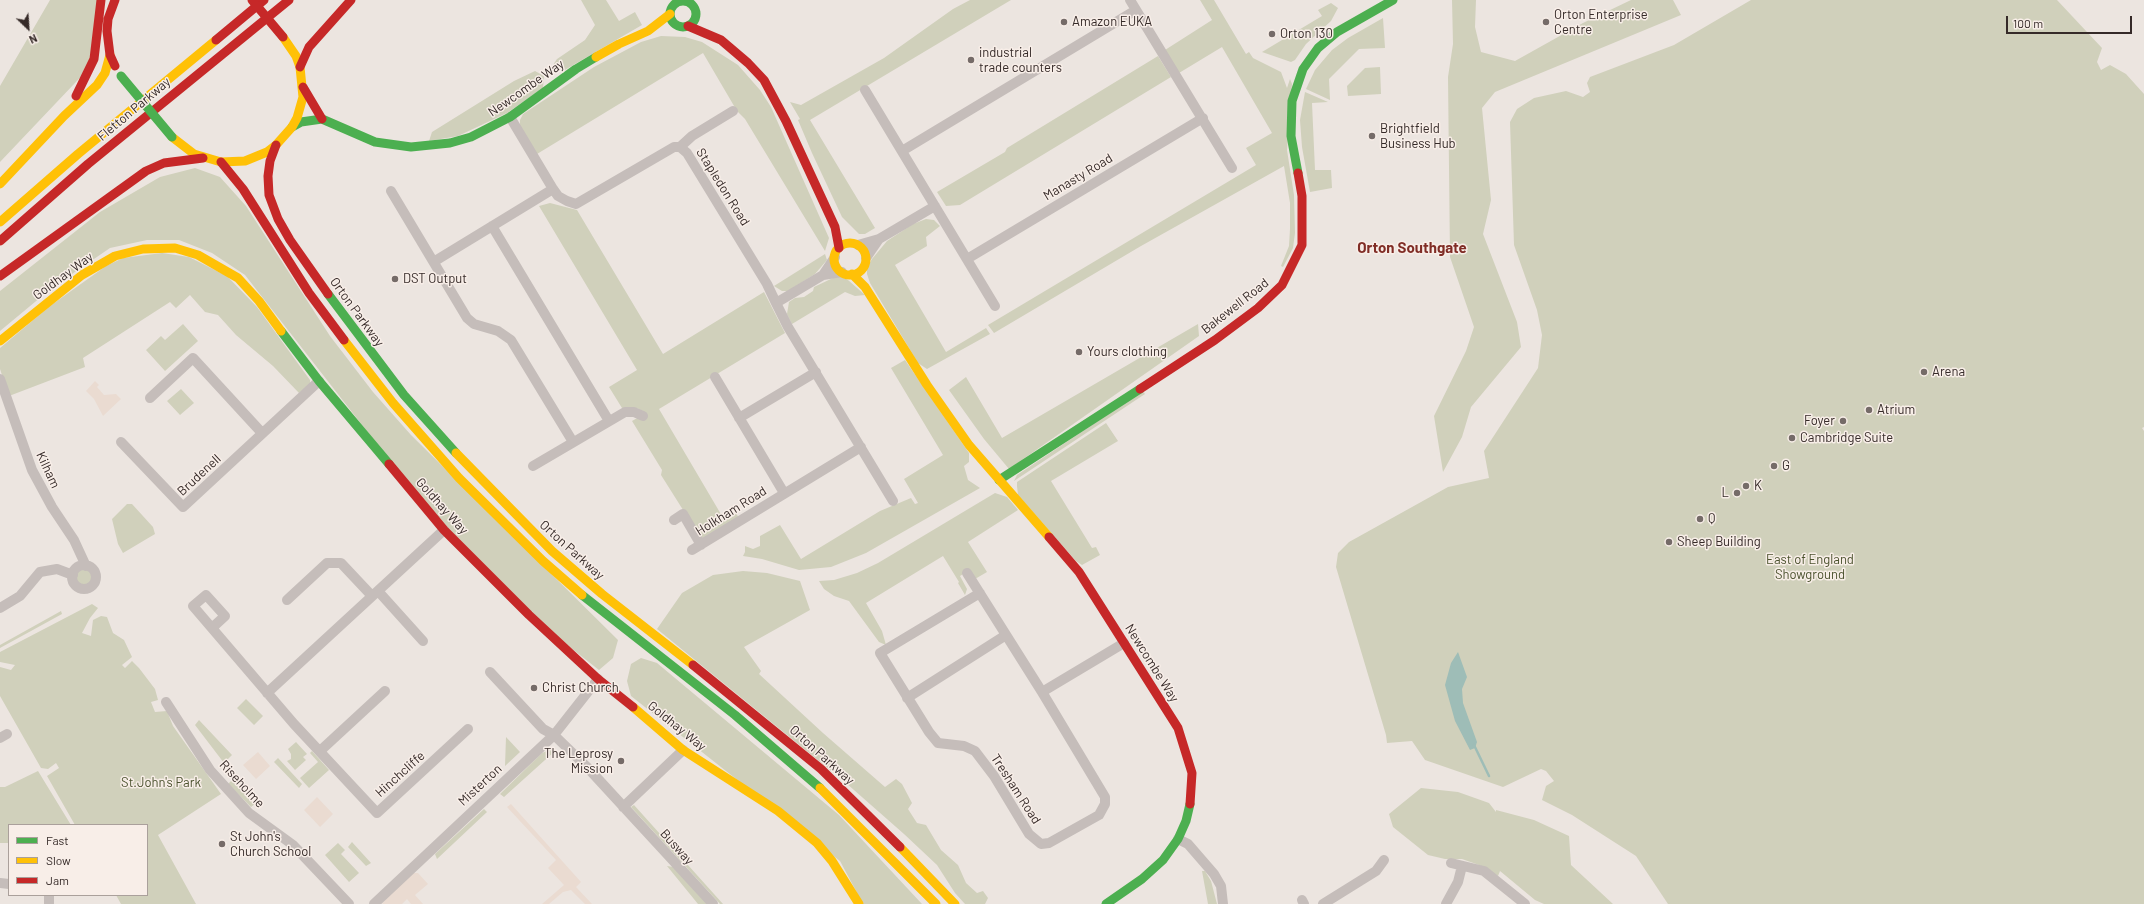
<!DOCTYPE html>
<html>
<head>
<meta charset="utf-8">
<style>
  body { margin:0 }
  #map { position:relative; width:2144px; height:904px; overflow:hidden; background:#ece5e0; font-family:Barlow,sans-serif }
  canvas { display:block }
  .legend { position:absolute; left:8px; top:824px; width:140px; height:72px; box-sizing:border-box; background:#f8eee8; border:1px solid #aaa09b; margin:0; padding:5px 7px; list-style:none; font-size:12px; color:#352a28 }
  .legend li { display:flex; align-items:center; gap:8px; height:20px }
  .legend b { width:20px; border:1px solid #aaa09b }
  .north { position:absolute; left:8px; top:8px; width:40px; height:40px; -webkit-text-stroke:3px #f8eee8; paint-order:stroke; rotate:155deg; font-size:11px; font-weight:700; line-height:16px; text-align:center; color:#352a28 }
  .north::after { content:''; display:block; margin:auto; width:14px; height:18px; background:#352a28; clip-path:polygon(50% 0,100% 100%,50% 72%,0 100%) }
  .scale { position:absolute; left:2006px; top:16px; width:126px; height:18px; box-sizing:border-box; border:2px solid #352a28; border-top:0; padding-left:5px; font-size:12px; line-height:14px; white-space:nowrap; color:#352a28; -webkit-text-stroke:3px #f8eee8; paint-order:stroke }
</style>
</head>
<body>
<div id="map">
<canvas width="2144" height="904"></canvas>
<ul class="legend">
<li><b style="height:5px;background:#4caf50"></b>Fast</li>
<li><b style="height:5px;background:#ffc107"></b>Slow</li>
<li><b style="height:5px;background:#c62828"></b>Jam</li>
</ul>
<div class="north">N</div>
<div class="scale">100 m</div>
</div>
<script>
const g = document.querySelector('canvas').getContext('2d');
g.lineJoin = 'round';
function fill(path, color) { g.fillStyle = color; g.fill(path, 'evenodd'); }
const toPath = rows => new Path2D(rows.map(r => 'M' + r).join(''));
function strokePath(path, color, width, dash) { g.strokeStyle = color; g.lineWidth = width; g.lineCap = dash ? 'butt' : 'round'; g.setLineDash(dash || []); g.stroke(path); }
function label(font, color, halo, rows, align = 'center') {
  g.font = font + ' Barlow,sans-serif'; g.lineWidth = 3; g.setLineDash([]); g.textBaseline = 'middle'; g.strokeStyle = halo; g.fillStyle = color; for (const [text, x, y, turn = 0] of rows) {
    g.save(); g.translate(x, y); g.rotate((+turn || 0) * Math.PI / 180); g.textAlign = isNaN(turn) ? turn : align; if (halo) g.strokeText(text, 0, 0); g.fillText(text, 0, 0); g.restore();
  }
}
fill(toPath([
  [50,0,103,0,93,64,0,162,0,86],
  [581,0,606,0,619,21,635,12,642,25,563,71,554,71,553,65,557,59,585,40,595,25],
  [970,0,1011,0,810,120,875,228,865,234,859,234,842,217,812,153,798,120,800,119,790,102,801,105,884,58,953,9],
  [1200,0,1214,0,1246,54,1249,52,1253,58,1281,72,1287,88,1290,79,1292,84,1287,150,1294,195,1295,233,1293,248,1283,267,1281,266,1289,246,1290,229,1290,203,1284,166,1141,246,994,333,988,325,1256,165,1246,148,1272,133,1222,47,1179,73,1165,50,1212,20],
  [1452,0,1476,0,1475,27,1481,52,1515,61,1583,23,1631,0,1673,0,1681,15,1495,92,1482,108,1491,200,1483,234,1517,322,1521,347,1471,407,1462,437,1443,472,1434,416,1466,351,1474,327,1450,257,1448,77,1453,44],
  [1751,0,2057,0,2102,48,2097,62,2101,70,2110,65,2126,74,2144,94,2144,427,2142,428,2144,431,2144,904,1668,904,1636,856,1572,815,1542,800,1546,786,1554,781,1546,771,1541,769,1503,787,1425,760,1412,741,1387,743,1386,735,1336,567,1338,553,1349,542,1448,487,1489,478,1484,451,1538,368,1542,335,1537,310,1514,245,1510,122,1517,109,1534,98,1566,91,1583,97,1590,92,1587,83,1590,77,1674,45],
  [1331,3,1338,8,1331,21,1306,44,1295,60,1291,62,1262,52,1322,16,1318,10],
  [1383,18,1385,48,1359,49,1329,79,1330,100,1306,89,1315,70,1332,50,1348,38],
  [661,36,685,37,702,42,738,65,760,90,771,107,829,238,825,251,745,119,737,111,703,53,537,154,520,128,520,120,523,114,594,67,641,42],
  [1158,56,1171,77,960,205,946,206,937,192,1005,152,1007,148],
  [1380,67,1381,94,1348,96,1347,86,1365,68],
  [535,71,544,76,543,88,507,113,458,136,429,141,432,132,514,81],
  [1305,92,1328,102,1312,103,1315,170,1331,170,1332,188,1310,192,1302,147,1300,120],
  [195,168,220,177,246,206,330,336,373,392,411,435,618,640,613,658,599,670,529,615,444,530,245,275,212,253,179,240,147,240,110,248,53,287,0,331,0,291,100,212,160,177],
  [550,203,577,210,663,354,764,292,785,333,659,409,722,516,734,510,739,518,702,540,661,475,662,470,632,421,646,413,637,408,622,408,609,387,637,370,539,206],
  [926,219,934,220,940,226,926,237,927,246,895,265,946,352,986,328,990,334,927,369,918,363,870,283,867,274,867,267,872,259,887,241,913,224],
  [162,253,189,257,227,276,257,307,310,380,310,384,299,393,273,366,236,335,218,315,205,312,190,295,176,308,170,302,83,358,85,367,9,396,0,369,0,348,50,306,106,266,123,258],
  [825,254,827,260,815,274,788,291,782,291,774,286],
  [835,277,842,277,848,280,865,295,855,296,845,292,792,324,787,314,789,302,795,298,804,297,813,291,814,287],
  [183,324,198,341,165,371,146,350,161,336,165,340],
  [1198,324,1199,336,1009,469,984,439,949,390,966,377,1002,438],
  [905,360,969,453,969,462,964,466,968,480,980,488,866,553,831,567,799,570,762,559,743,556,745,552,745,546,753,549,760,546,760,536,780,525,801,559,880,511,911,498,915,504,918,503,904,479,943,455,891,368],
  [181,389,194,403,180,415,167,401],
  [1143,391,1145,394,1014,481,1017,475],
  [1106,423,1118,441,1051,481,1092,548,1096,547,1100,555,1082,565,1076,561,1018,495,1017,486,1017,482],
  [995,493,1007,497,1018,510,968,542,987,572,975,579,968,571,960,576,967,589,965,595,958,583,959,582,943,556,866,603,882,631,886,645,879,642,849,601,834,596,824,589,819,581,834,580,857,573,878,563],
  [127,504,132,504,153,527,155,534,123,553,118,544,112,519],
  '76 577a8 8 0 1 1 16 0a8 8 0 1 1-16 0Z',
  [743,571,767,573,800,581,810,610,744,647,761,671,759,674,823,733,885,787,896,779,902,784,912,803,908,809,917,823,926,825,941,850,958,865,966,883,977,893,983,891,988,898,985,904,965,904,955,893,937,865,904,834,846,783,657,629,682,593,713,575],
  [92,604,98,608,90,618,82,633,91,636,93,620,101,616,107,617,113,633,124,640,132,657,122,665,125,668,132,661,139,668,155,689,158,700,151,702,155,712,167,711,173,726,221,794,158,835,196,904,121,904,116,895,147,895,147,825,75,825,47,776,59,768,56,763,48,769,41,768,0,696,0,667,11,670,15,665,0,662,0,652],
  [61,611,62,614,0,648,0,645],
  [641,658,657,663,839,815,922,904,863,904,840,861,631,696,627,681,631,664],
  [246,699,263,716,254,725,237,708],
  [199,720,232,755,224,763,195,725],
  [506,737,520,752,505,766],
  [296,742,307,754,303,757,306,760,295,770,287,761,291,759,291,754,288,749],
  [549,750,555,751,504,797,500,794,542,753],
  [312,751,329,770,309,788,300,778,318,762,310,753],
  [278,758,302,784,299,788,274,762],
  [38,771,71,825,9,825,9,843,0,843,0,787,5,787],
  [237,775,247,786,244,789,256,803,251,807,228,784],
  [1421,788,1458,792,1489,803,1496,812,1496,810,1534,820,1569,836,1571,865,1613,904,1544,904,1535,900,1500,871,1498,876,1479,865,1462,859,1445,859,1428,855,1393,827,1389,814],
  [634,805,723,904,720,904,631,807],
  [484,809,487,812,437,859,435,854],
  [352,842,371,863,366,866,348,847],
  [338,843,345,850,341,854,359,873,349,882,325,855],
  [667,866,673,867,708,904,698,904],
  [1202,871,1205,871,1211,881,1217,904,1208,904]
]), '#d0d0bb');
fill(toPath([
  [95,381,99,385,97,387,104,395,116,394,121,399,103,416,94,399,86,391],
  [258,752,270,766,256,779,243,765],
  [317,797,333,814,320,827,304,810],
  [511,804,581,882,576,887,592,904,585,904,571,890,563,892,549,904,542,904,564,885,548,868,556,860,507,807],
  [412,873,418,873,428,884,415,895,423,904,411,904,407,899,402,904,382,904,396,886]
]), '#eadbd1');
fill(toPath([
  [1458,652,1467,677,1462,689,1463,703,1477,742,1475,748,1470,750,1455,721,1445,685,1451,663]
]), '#9ebdb7');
strokePath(toPath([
  [1474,745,1489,776]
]), '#9ebdb7', 2.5);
strokePath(toPath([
  [1130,0,1232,168],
  [865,90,995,306],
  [510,117,553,189,558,196,567,201,576,204,674,147,680,147,687,153,767,284,776,303,823,275,842,272],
  [680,147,692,136,733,111],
  [902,151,1136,10],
  [391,191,467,318,474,324,498,331,511,340,573,442],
  [492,226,609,421],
  [858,245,879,239,935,206],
  [866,258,879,239],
  [967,259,1203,118],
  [435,261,553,189],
  [823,275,835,257],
  [776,303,788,327,893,501],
  [715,377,784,493],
  [0,379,32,470,52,507,74,540,86,566],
  [150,398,193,358,262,433],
  [739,418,816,372],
  [121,442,183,507,319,381],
  [533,466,625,412,634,412,643,416],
  [674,520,683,514,701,545],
  [692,550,861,447],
  '72 577a12 12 0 1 1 24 0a12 12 0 1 1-24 0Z',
  [967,573,1042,692,1105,797,1105,804,1099,815,1049,843,1041,844,1029,834,994,776,975,751,964,746,938,743,929,732,880,653,980,593],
  [378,591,423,641],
  [287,600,327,563,341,563,372,596],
  [0,608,20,596,40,572,57,569,73,575],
  [213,627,225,616,206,595,193,606,294,724,377,813,468,729],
  [490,672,543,729,554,735,587,767,713,904],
  [1042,692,1124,643],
  [267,693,444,530],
  [907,698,1006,635],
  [166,702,210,770,249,813,293,845,349,904],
  [0,738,7,734],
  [320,751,385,691],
  [623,807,683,750],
  [1178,839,1188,844,1214,874,1221,886,1223,904],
  [1451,863,1484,871,1525,904],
  [0,883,9,884],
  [1302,900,1304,904],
  [49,904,49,895],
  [374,904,554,735,598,679],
  [1323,904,1376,871,1384,860],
  [1446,904,1458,882,1462,866]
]), '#c5bdba', 10);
strokePath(toPath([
  '670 14a13 13 0 1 1 26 0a13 13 0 1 1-26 0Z',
  [292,127,301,122,322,119,375,142,411,147,450,143,471,137,510,117,576,69,596,57],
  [1298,173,1291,136,1292,101,1303,69,1318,48,1337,32,1393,0],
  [328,294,404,395,456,453],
  [281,331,319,381,389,464],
  [999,480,1140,389],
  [582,595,735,715,820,788],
  [1106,904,1142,879,1163,860,1178,839,1186,821,1190,804]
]), '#4caf50', 9);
strokePath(toPath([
  [596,57,619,44,648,31,670,14],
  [172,137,194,154,221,162,245,161,267,152,276,145,292,127,297,118,303,97,300,67,296,56,283,37],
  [0,184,64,116,97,85,105,73,110,55],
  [0,222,78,154,216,40],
  '834 259a16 16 0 1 1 32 0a16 16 0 1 1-32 0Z',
  [852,274,865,287,927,385,969,445,1049,537],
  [344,340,393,403,459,478,543,561,582,595],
  [0,341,82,275,115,256,143,249,175,248,198,255,238,278,259,301,281,331],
  [456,453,552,551,602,594,693,665],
  [633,707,683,750,778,811,817,843,832,861,859,904],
  [820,788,936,904],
  [900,847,955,904]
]), '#ffc107', 9);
strokePath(toPath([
  [115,0,108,19,107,31,110,55,115,66],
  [688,26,721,40,748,63,764,80,786,121,835,227,839,248],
  [216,40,264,0],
  [300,67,309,47,351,0],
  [303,87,322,119],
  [76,96,94,59,101,0],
  [276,145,270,161,268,176,269,195,278,219,290,240,328,294],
  [221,162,243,189,309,293,344,340],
  [0,241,88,164,289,0],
  [0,276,146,171,164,163,203,158],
  [1140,389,1215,340,1258,308,1282,285,1302,245,1302,196,1298,173],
  [389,464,444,530,529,615,598,679,633,707],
  [1049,537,1079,572,1178,728,1192,773,1190,804],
  [693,665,821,769,900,847]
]), '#c62828', 9);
strokePath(toPath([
  [121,76,172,137]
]), '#4caf50', 9);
strokePath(toPath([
  [252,0,283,37]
]), '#c62828', 9);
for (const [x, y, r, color] of [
  [1064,22,4,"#756b68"],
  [1546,22,4,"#756b68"],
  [1272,34,4,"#756b68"],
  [971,60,4,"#756b68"],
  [1372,136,4,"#756b68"],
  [395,279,4,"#756b68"],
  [1079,352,4,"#756b68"],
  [1924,372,4,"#756b68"],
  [1869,410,4,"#756b68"],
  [1843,421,4,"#756b68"],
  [1792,438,4,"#756b68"],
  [1774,466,4,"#756b68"],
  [1746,486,4,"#756b68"],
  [1737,493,4,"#756b68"],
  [1700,519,4,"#756b68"],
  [1669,542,4,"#756b68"],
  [534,688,4,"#756b68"],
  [621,761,4,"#756b68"],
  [222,844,4,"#756b68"]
]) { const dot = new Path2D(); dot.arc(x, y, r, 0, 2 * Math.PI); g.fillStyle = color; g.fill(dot); strokePath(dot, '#f8eee8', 1.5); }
label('13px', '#352a28', '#f8eee8', [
  ["Orton Enterprise",1554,15],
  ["Centre",1554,30],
  ["Amazon EUKA",1072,22],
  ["Orton 130",1280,34],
  ["industrial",979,53],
  ["trade counters",979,68],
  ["Brightfield",1380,129],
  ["Business Hub",1380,144],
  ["DST Output",403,279],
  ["Yours clothing",1087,352],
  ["Arena",1932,372],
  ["Atrium",1877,410],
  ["Foyer",1835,421,"right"],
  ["Cambridge Suite",1800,438],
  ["G",1782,466],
  ["K",1754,486],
  ["L",1729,493,"right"],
  ["Q",1708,519],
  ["Sheep Building",1677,542],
  ["Christ Church",542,688],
  ["The Leprosy",613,754,"right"],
  ["Mission",613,769,"right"],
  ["St John's",230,837],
  ["Church School",230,852]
], 'left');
label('13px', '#352a28', '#f8eee8', [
  ["Newcombe Way",526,88,-35],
  ["Fletton Parkway",134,109,-40],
  ["Manasty Road",1078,177,-31],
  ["Stapledon Road",723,187,58],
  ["Goldhay Way",63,276,-36],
  ["Bakewell Road",1235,306,-38],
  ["Orton Parkway",357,312,54],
  ["Kilham",48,470,65],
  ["Brudenell",199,475,-43],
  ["Goldhay Way",442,506,48],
  ["Holkham Road",731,511,-32],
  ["Orton Parkway",572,550,42],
  ["Newcombe Way",1152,663,58],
  ["Goldhay Way",677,726,39],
  ["Orton Parkway",822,755,42],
  ["Hinchcliffe",400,774,-42],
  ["Riseholme",242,784,47],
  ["Misterton",480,785,-43],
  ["Tresham Road",1016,789,57],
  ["Busway",677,847,48]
]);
label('13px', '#4b522e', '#f8eee8', [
  ["East of England",1810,560],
  ["Showground",1810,575],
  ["St.John's Park",161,783]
]);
label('bold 15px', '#802d26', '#f8eee8', [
  ["Orton Southgate",1412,248]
]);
</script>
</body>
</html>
